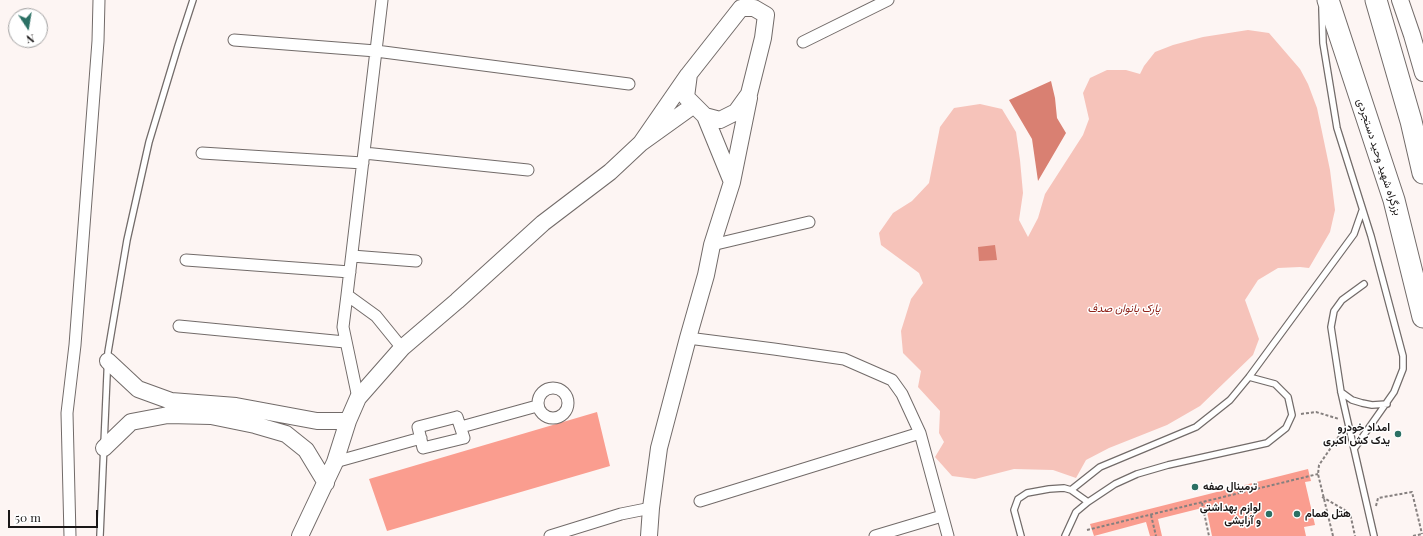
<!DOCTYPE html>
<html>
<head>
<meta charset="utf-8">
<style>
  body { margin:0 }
  #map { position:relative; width:1423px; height:536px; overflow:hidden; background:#fdf5f3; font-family:"Playfair Display",serif }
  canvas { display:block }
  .north { position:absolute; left:8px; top:8px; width:40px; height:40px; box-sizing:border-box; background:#fff; border:1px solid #a3a2a2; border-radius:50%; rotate:168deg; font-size:11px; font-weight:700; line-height:16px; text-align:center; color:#1a1717 }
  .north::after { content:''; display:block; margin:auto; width:14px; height:18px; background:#2b7064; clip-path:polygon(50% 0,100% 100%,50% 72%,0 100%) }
  .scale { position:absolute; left:8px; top:510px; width:90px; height:18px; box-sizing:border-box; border:2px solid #1a1717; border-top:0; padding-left:5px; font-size:12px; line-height:14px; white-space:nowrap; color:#1a1717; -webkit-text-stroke:3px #fff; paint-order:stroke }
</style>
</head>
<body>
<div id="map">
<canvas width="1423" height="536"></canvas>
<div class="north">N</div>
<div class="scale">50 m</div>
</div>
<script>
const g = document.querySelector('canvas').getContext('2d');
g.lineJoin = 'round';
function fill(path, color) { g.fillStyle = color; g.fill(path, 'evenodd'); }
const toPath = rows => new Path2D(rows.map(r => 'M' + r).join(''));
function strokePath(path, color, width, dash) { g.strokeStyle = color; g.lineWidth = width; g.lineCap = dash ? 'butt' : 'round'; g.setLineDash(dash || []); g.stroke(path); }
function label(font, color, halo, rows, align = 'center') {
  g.font = font + ' "Playfair Display",Vazirmatn,serif'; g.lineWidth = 3; g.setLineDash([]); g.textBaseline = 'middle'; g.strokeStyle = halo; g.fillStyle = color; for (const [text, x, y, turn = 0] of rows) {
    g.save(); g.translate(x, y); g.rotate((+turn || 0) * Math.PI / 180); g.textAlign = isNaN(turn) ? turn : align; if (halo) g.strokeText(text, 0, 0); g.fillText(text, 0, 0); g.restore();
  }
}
fill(toPath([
  [1248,30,1269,33,1300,69,1308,84,1317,108,1330,170,1335,210,1330,232,1309,268,1300,267,1278,268,1258,280,1245,300,1259,339,1253,355,1200,406,1167,425,1109,448,1086,460,1076,478,1053,470,1014,469,975,479,952,476,935,457,944,442,939,433,940,411,918,387,921,371,903,353,901,331,911,299,923,283,919,273,881,245,879,233,893,213,912,201,929,183,940,127,954,108,980,104,1002,109,1016,132,1020,160,1023,193,1019,220,1028,237,1038,218,1045,194,1083,135,1089,119,1083,93,1090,78,1107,70,1126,70,1140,74,1144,66,1155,52,1173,45,1203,37]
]), '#f6c3ba');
fill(toPath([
  [1051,81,1055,98,1057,118,1066,133,1038,181,1032,139,1009,100],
  [995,245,997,260,979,261,978,247]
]), '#d98072');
fill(toPath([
  [597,412,610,466,387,531,369,479],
  [1308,469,1311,481,1305,482,1315,525,1304,527,1306,536,1212,536,1206,507,1158,519,1162,536,1150,536,1146,522,1094,536,1090,524]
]), '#fa9d8f');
const lane = toPath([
  [1322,9,1323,43,1337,128,1371,236,1403,356,1403,369,1394,392,1354,449,1374,536],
  [1341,392,1352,400,1362,403,1372,405,1387,404],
  [1354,449,1341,392,1331,327,1334,311,1342,300,1364,284],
  [1071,490,1088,502],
  [100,536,108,352,127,240,149,142,178,46,193,0],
  [1021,536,1014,510,1018,499,1027,493,1049,489,1064,488,1071,490,1100,467,1196,427,1230,400,1249,377,1354,234,1362,211],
  [1065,536,1076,512,1088,502,1115,484,1137,474,1168,465,1267,443,1286,428,1292,415,1288,397,1275,384,1249,377]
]);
const street = toPath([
  [234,40,376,51,629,84],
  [803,42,888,0],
  [202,153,363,163],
  [364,153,528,170],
  [712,245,809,222],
  [352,256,416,261],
  [186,260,350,272],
  [347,295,382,0],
  [179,326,345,342],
  [688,338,774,349,844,359,892,380,902,394,920,433,948,536],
  '538 403a15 15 0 1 1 30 0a15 15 0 1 1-30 0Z',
  [358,398,343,327,347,295,376,316,402,348],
  [457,417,464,438,423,448,418,427,457,417],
  [461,427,537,406],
  [335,462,421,438],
  [700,501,920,433],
  [70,536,67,413,75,345,98,41,99,0],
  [550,536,621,514,651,508],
  [875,536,942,516]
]);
const secondary = toPath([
  [1400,0,1412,35,1423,73],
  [741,8,754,8,766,15,763,38,749,94,736,112,720,120,705,116,686,97,689,74,741,8],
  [688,75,641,143,694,105],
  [705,116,732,182,749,98],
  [108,361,138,389,171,401,236,406,317,421,348,421],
  [104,448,131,422,168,415,211,416,255,425,286,434,306,450,326,483],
  [300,536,335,462,348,421,358,398,402,348,457,301,543,223,610,172,641,143],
  [649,536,651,508,659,448,688,338,706,275,712,245,732,182]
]);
const highway = toPath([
  [1328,0,1394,200,1423,317],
  [1376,0,1411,121,1423,173]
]);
strokePath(lane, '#726b69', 8);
strokePath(street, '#726b69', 13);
strokePath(secondary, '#726b69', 18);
strokePath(highway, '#726b69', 23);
strokePath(toPath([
  [1301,414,1316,412,1339,419],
  [1322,497,1350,513,1355,536],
  [1202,503,1209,536],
  [1376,506,1378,498,1412,492,1422,534],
  [1151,515,1156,536],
  [1087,530,1318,474],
  [1333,536,1318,474,1319,465,1341,433],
  [1413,536,1422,534]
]), '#86807f', 2, [3, 2]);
strokePath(lane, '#fff', 5.5);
strokePath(street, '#fff', 11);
strokePath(secondary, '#fff', 16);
strokePath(highway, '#fff', 21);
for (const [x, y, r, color] of [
  [1398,434,4,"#2b7064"],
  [1195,487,4,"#2b7064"],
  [1269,514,4,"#2b7064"],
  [1297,514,4,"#2b7064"]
]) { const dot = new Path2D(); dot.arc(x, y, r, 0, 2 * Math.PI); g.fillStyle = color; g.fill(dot); strokePath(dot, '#fff', 1.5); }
label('11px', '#1a1717', '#fff', [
  ["بزرگراه شهید وحید دستجردی",1379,157,72]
]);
label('italic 11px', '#8e231a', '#fff', [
  ["پارک بانوان صدف",1124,309]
]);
label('bold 11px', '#1a1717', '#fff', [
  ["امداد خودرو",1390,428],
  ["یدک کش اکبری",1390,441],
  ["ترمینال صفه",1203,487,"left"],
  ["لوازم بهداشتی",1261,508],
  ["و آرایشی",1261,521],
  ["هتل همام",1305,514,"left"]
], 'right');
</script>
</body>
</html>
